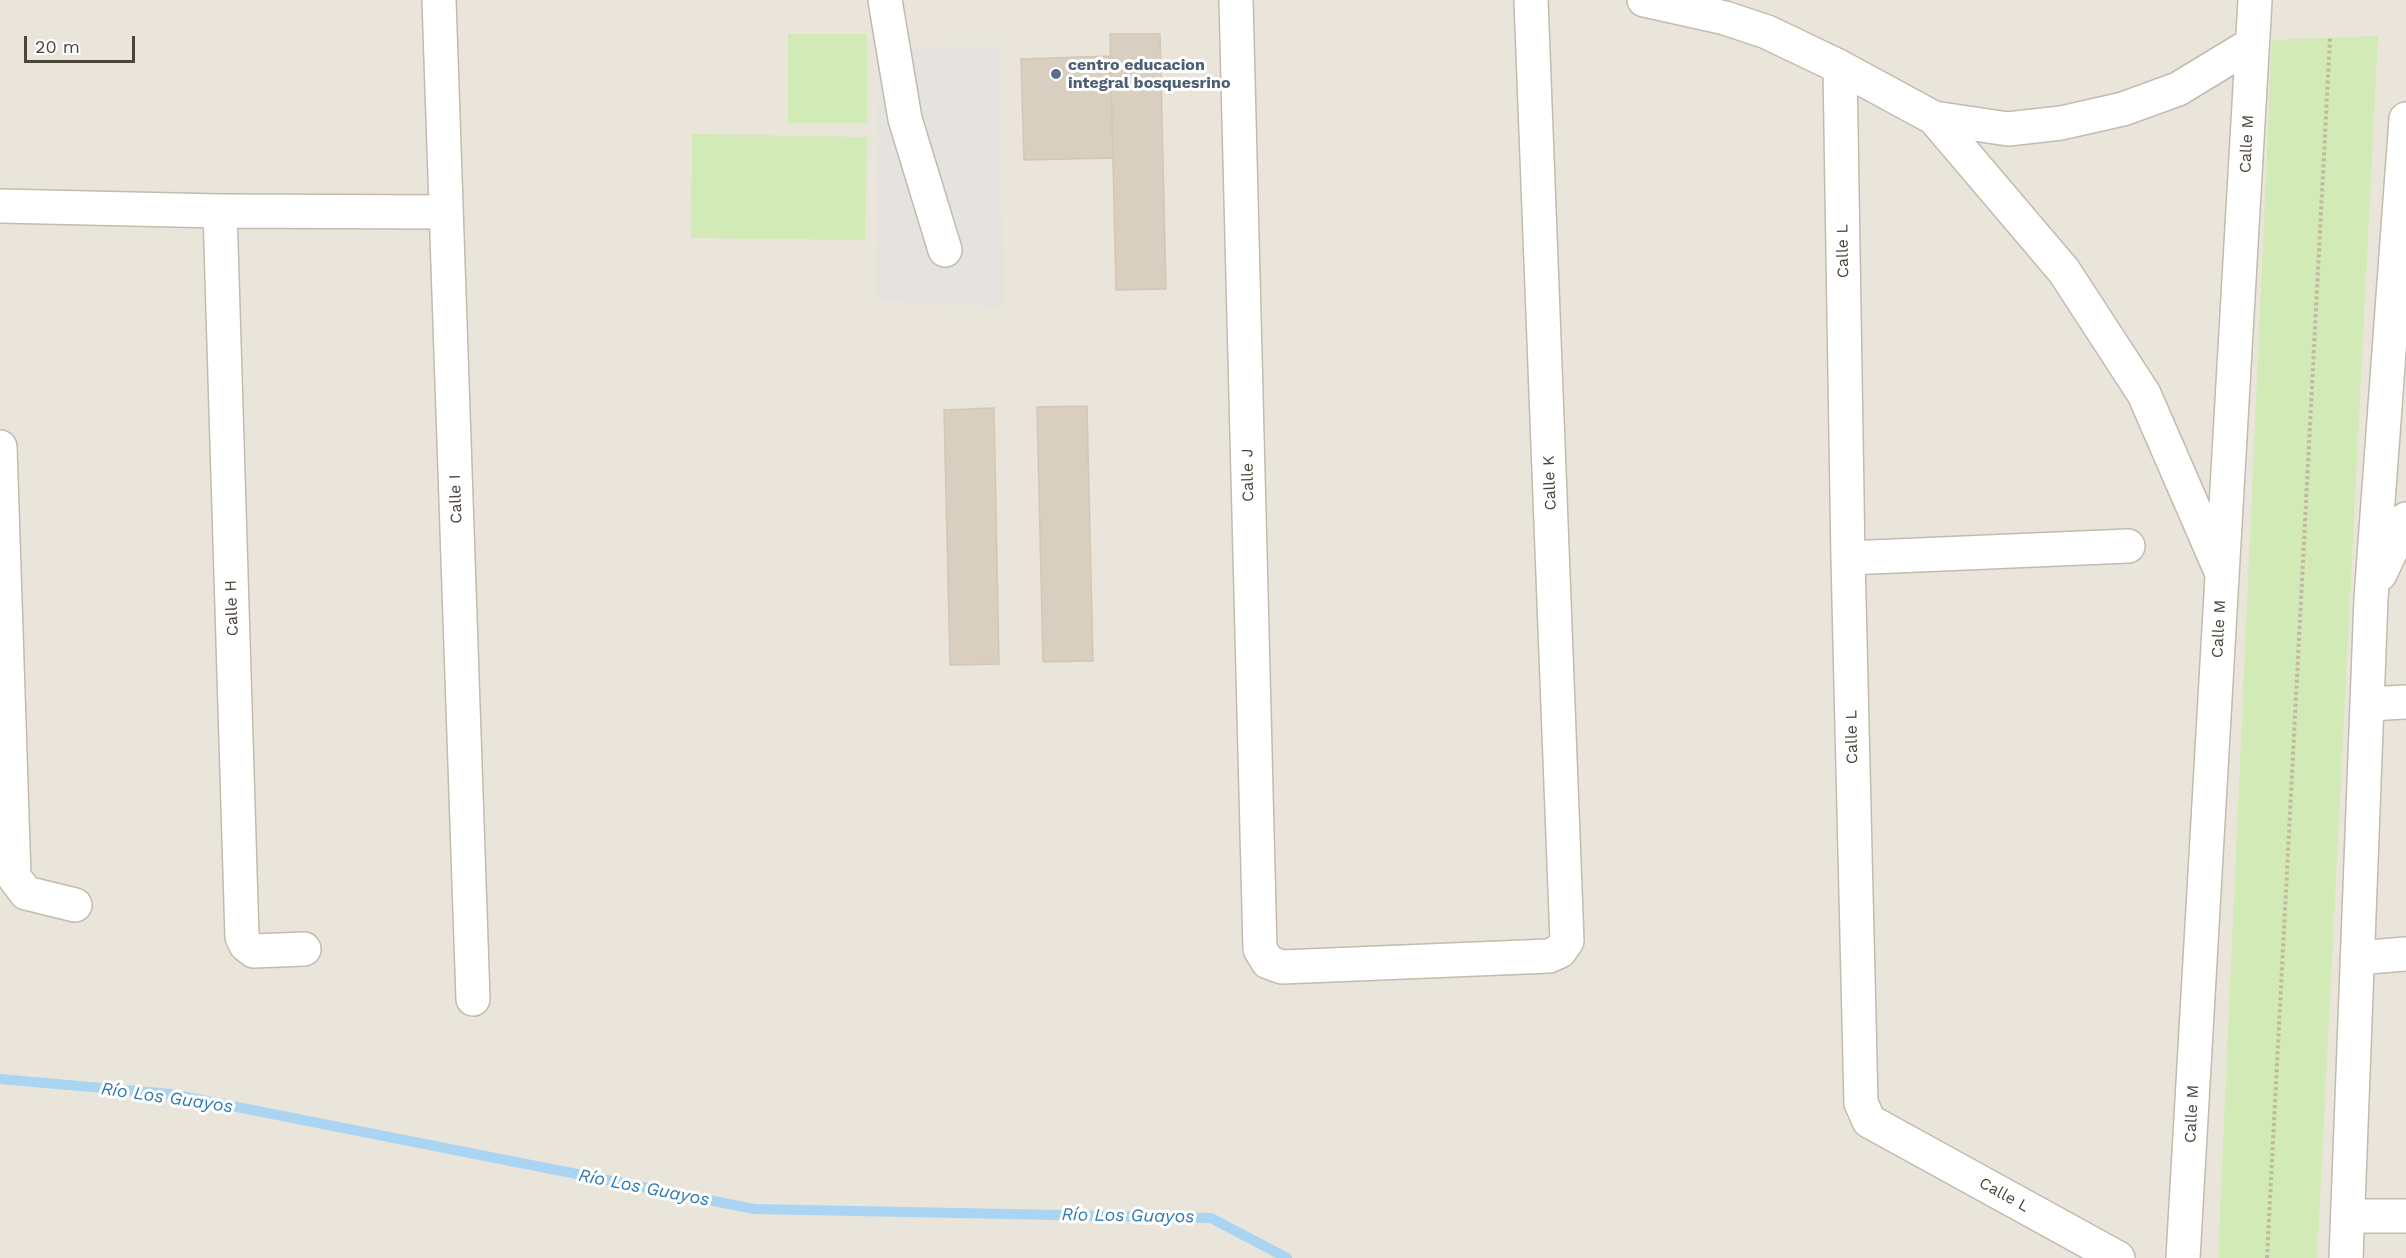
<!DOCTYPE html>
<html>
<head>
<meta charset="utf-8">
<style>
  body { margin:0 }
  #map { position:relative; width:2406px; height:1258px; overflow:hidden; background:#f6f3ec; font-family:"Work Sans",sans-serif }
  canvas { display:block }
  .scale { position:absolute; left:24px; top:36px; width:111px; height:27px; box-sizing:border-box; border:3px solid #4b4439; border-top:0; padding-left:8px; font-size:18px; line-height:21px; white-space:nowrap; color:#4b4439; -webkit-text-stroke:4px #fff; paint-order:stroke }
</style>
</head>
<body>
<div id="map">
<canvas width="2406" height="1258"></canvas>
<div class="scale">20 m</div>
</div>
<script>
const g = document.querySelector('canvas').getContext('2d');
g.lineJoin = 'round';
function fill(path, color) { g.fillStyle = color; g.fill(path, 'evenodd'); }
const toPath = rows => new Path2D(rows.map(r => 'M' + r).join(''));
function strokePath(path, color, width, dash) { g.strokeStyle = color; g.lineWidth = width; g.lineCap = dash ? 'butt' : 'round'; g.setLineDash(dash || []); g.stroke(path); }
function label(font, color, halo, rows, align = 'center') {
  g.font = font + ' "Work Sans",sans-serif'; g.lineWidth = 6; g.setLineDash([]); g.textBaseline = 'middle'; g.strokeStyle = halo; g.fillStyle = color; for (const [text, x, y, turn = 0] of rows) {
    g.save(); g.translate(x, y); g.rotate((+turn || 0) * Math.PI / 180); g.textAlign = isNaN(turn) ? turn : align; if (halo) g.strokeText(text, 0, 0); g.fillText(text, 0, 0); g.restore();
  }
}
fill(toPath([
  [0,0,2406,0,2406,1258,0,1258]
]), '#eae5da');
fill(toPath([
  [788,34,867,34,867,123,788,123],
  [2378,36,2317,1258,2218,1258,2272,40],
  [692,134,867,137,865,240,691,238]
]), '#d2eab5');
fill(toPath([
  [999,46,1004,308,877,300,878,48]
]), '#e5e3e0');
strokePath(toPath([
  [0,1079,171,1094,754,1209,1211,1218,1287,1258]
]), '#a9d4f2', 10);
const building = toPath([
  [1110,34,1160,34,1166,289,1116,290,1110,34],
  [1110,56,1113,158,1024,160,1021,59,1110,56],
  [1087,406,1093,661,1043,662,1037,407,1087,406],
  [994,408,999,664,950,665,944,410,994,408]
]);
fill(building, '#d8cfc1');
strokePath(building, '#d3c7b4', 1.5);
const minor = toPath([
  [439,0,473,999],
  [885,0,905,119,945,250],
  [1236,0,1260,949,1268,962,1282,967,1549,956,1560,951,1567,941,1531,0],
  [1644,0,1725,18,1767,32,1840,67,1934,118,2008,129,2061,123,2123,109,2178,89,2252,44],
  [1840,67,1848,558,1861,1103,1869,1121,2118,1258],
  [1934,118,2064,271,2144,394,2220,569],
  [0,206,220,211,446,212],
  [220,211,242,937,246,945,254,951,304,949],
  [0,447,14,877,26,893,75,905],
  [1848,558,2128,546],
  [2380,574,2406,519],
  [2367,704,2406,702],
  [2357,958,2406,954],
  [2348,1216,2406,1216],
  [2183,1258,2255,0],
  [2346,1258,2371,598,2406,119]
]);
strokePath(minor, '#c2bbae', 36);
strokePath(toPath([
  [2267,1258,2330,38]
]), '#c4b79f', 4, [3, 3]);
strokePath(minor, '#fff', 33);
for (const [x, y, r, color] of [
  [1056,74,6,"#5c6f8a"]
]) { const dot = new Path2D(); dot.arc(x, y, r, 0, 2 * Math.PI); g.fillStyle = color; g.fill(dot); strokePath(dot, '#fff', 2); }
label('bold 16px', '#4e5e75', '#fff', [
  ["centro educacion",1068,65],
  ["integral bosquesrino",1068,83]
], 'left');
label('16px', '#4b4439', '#fff', [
  ["Calle M",2247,144,-87],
  ["Calle L",1843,251,-91],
  ["Calle J",1248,475,-91],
  ["Calle K",1550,483,-92],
  ["Calle I",456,499,-92],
  ["Calle H",232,608,-92],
  ["Calle M",2219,629,-87],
  ["Calle L",1852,737,-91],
  ["Calle M",2192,1114,-87],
  ["Calle L",2004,1195,29]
]);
label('italic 18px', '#2e7ab2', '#fff', [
  ["Río Los Guayos",167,1098,8],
  ["Río Los Guayos",644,1188,11],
  ["Río Los Guayos",1128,1216,1]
]);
</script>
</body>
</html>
